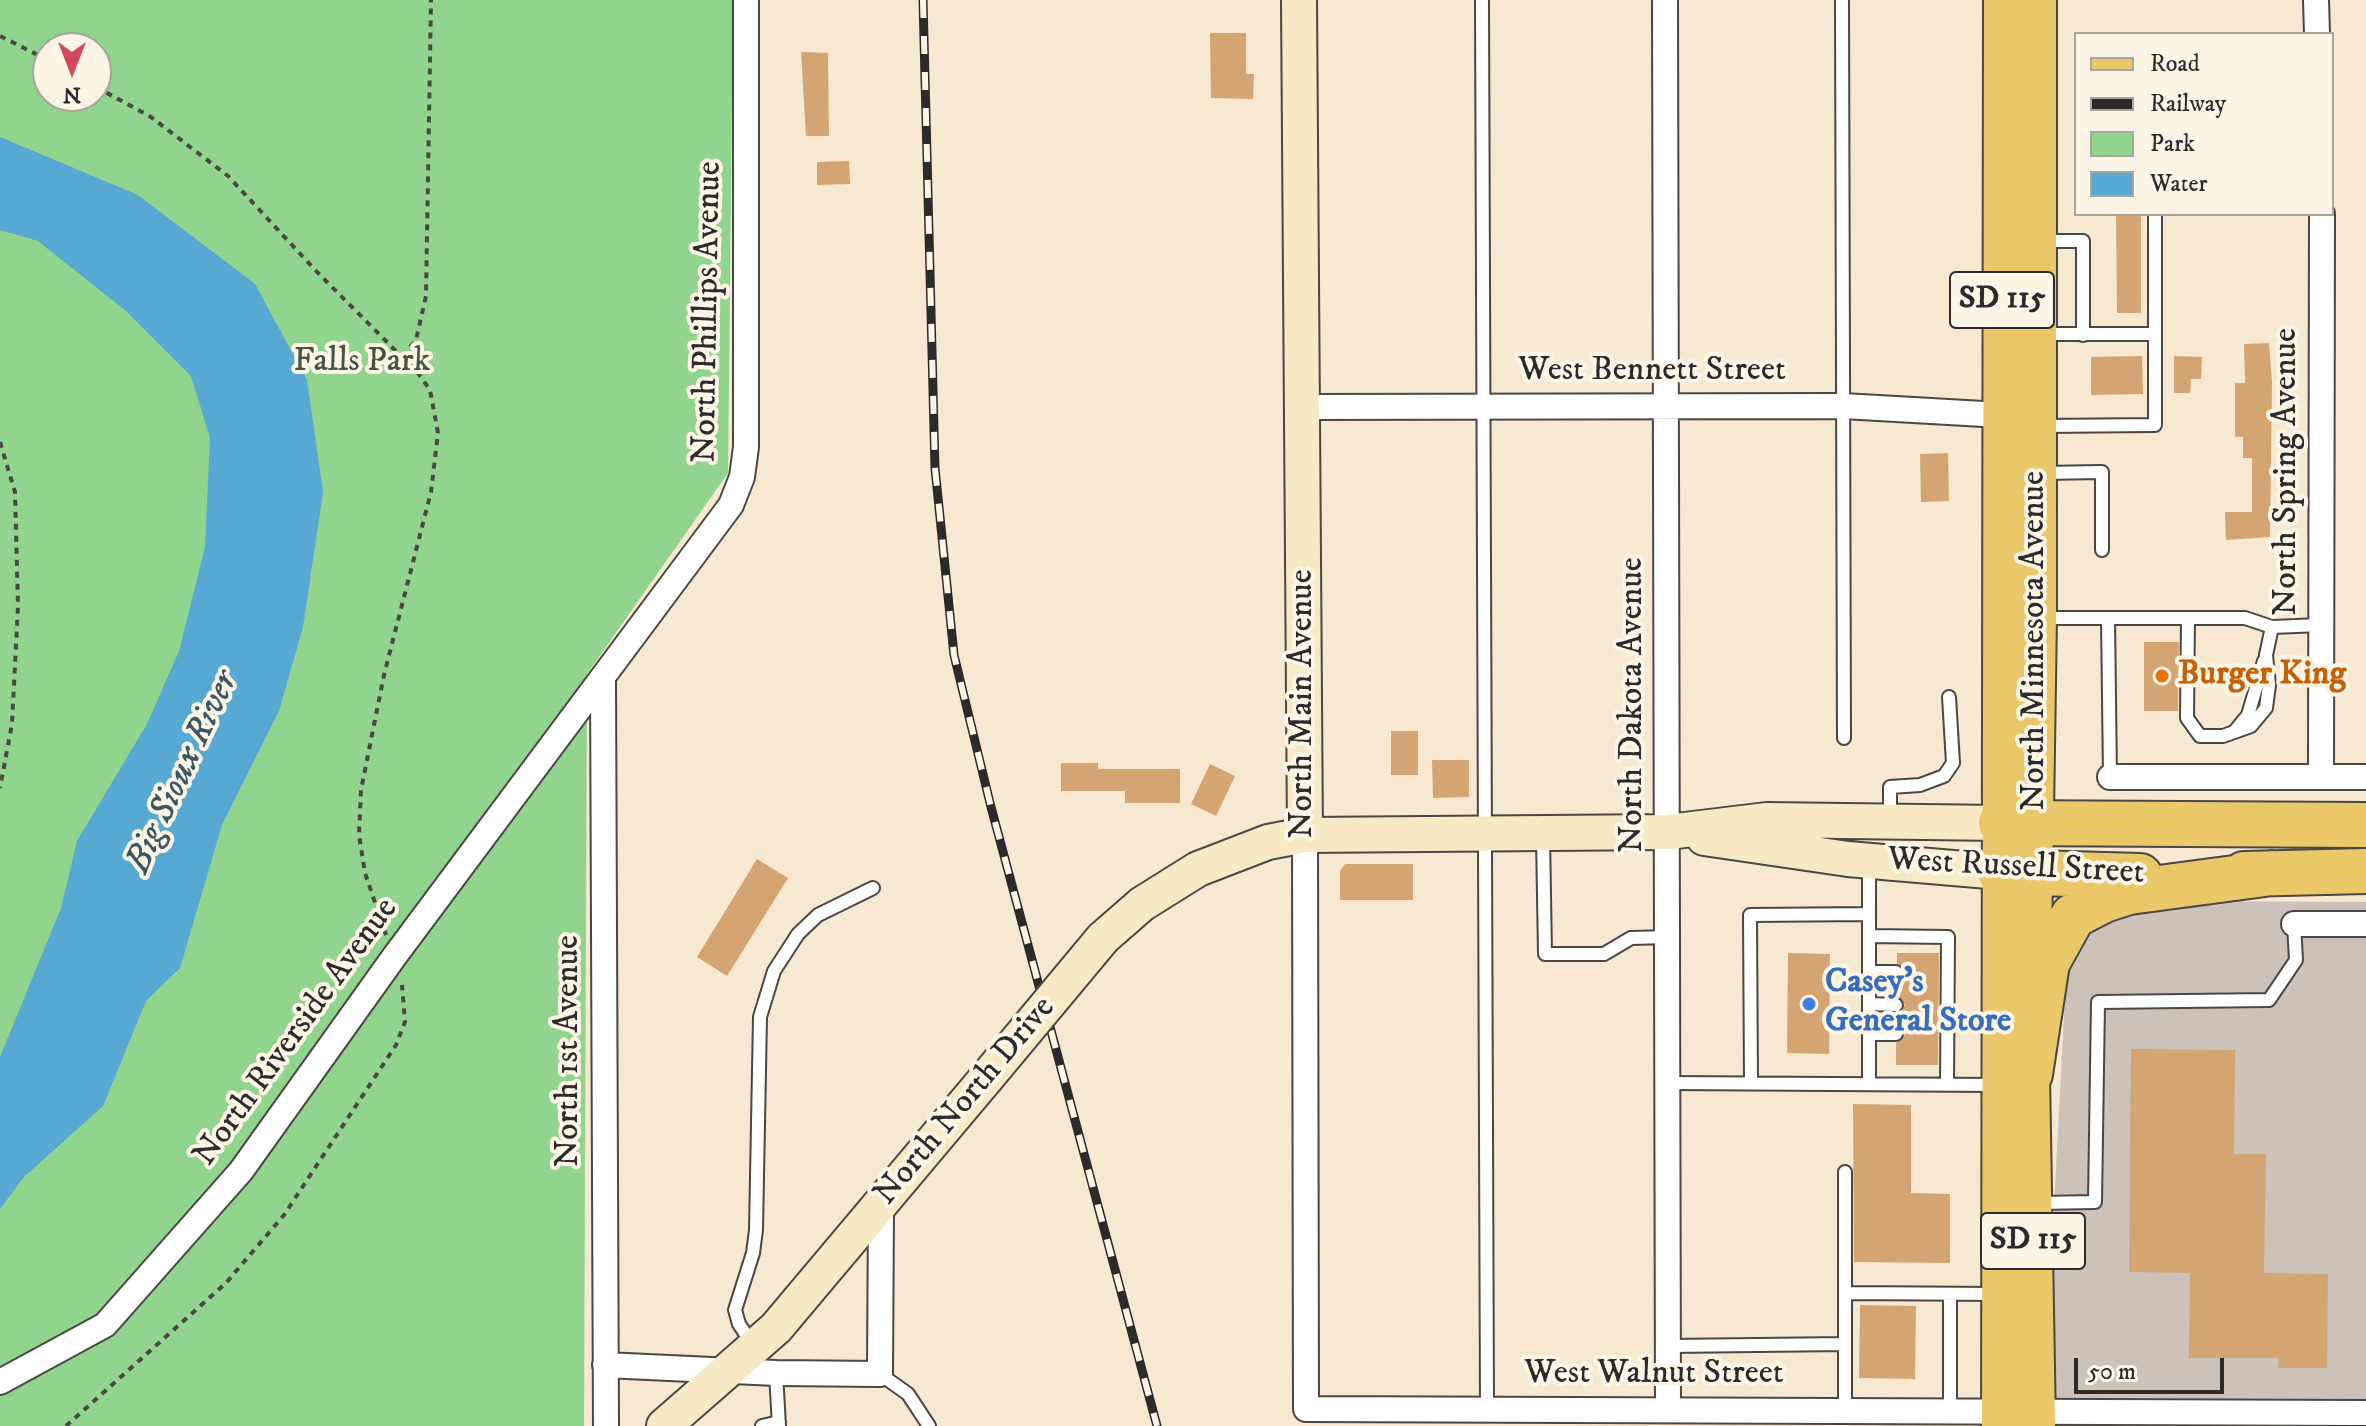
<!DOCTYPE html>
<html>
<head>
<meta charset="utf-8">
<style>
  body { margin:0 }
  #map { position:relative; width:2366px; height:1426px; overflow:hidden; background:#f7e8d1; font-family:"IM FELL DW Pica",serif }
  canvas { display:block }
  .legend { position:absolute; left:2074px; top:32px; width:260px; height:184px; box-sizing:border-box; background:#fcf5e5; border:2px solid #a8a49b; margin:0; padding:10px 14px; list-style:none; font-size:24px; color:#2b2b2b }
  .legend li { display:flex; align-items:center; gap:16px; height:40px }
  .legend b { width:40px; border:2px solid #a8a49b }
  .north { position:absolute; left:32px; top:32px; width:80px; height:80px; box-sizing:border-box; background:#fcf5e5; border:2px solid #a8a49b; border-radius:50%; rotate:180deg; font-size:22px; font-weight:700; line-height:32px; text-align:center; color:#2b2b2b }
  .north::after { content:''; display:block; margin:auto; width:28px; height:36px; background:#d1495b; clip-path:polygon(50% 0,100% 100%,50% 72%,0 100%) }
  .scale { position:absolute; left:2074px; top:1358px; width:150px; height:36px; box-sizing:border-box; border:4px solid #2b2b2b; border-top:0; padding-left:10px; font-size:24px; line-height:28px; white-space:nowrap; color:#2b2b2b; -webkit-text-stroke:6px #fcf5e5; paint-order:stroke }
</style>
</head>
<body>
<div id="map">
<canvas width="2366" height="1426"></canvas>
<ul class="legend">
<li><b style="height:10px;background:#eac769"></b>Road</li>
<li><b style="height:10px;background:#2b2b2b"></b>Railway</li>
<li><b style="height:22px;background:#90d48d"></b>Park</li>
<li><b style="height:22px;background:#57a8d2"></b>Water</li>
</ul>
<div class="north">N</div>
<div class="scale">50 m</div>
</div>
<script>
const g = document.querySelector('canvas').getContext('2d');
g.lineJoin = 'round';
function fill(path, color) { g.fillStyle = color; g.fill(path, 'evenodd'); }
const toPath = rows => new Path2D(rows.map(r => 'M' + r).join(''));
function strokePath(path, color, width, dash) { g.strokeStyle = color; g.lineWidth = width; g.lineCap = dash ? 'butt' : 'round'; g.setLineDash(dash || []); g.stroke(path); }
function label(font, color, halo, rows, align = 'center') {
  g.font = font + ' "IM FELL DW Pica",serif'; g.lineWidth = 8; g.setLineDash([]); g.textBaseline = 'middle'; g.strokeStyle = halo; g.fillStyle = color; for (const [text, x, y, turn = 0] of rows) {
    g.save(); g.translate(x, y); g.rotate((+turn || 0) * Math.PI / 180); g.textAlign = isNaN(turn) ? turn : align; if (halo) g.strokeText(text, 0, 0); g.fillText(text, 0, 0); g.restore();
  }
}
fill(toPath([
  [2170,901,2366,902,2366,1426,2051,1426,2051,1264,2067,957,2082,933,2114,915]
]), '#cdc2b9');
fill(toPath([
  [0,0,733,0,728,473,587,674,584,1426,0,1426],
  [48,48,96,48,96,96,48,96]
]), '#90d48d');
fill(toPath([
  [0,137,138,195,255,284,307,380,323,492,303,627,279,711,222,825,180,968,146,1001,103,1106,24,1177,0,1209,0,1057,61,908,77,841,147,724,179,651,205,547,210,438,191,376,126,311,38,241,0,230]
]), '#57a8d2');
fill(toPath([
  [1210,33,1246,33,1246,74,1254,74,1253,99,1211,98],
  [801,52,828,53,829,136,806,136],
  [849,161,850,184,817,185,817,162],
  [2116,214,2141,214,2141,313,2117,313],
  [2269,343,2272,383,2270,537,2226,540,2225,512,2252,512,2252,458,2243,458,2243,437,2235,437,2235,383,2245,383,2244,344],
  [2142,356,2143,394,2091,395,2091,357],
  [2174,356,2202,357,2201,379,2191,379,2190,393,2174,393],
  [1948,453,1949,501,1921,502,1920,454],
  [2144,642,2179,642,2178,711,2144,711],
  [1391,731,1418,731,1418,775,1391,775],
  [1432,760,1469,760,1469,797,1433,798],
  [1061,763,1098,763,1098,769,1180,769,1180,803,1125,803,1125,791,1061,791],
  [1210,764,1235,776,1216,816,1191,804],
  [757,859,788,878,727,976,697,957],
  [1345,864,1413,864,1413,900,1340,900,1340,871],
  [1788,953,1830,954,1829,1054,1787,1053],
  [1897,953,1939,953,1938,1065,1896,1065,1896,1043,1905,1035,1896,1025,1896,1014,1905,1005,1896,996,1896,981,1905,973,1897,963],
  [2131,1049,2235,1050,2234,1154,2266,1154,2264,1273,2328,1274,2327,1368,2278,1368,2279,1358,2189,1358,2190,1273,2129,1272],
  [1853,1104,1911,1105,1911,1193,1950,1194,1950,1263,1854,1262],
  [1860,1305,1916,1306,1915,1379,1859,1378]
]), '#d5a473');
const lane = toPath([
  [1482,0,1487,1409],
  [1842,0,1844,738],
  [2040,241,2083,241,2083,335],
  [2041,334,2155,334],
  [2040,426,2155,425,2155,216],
  [2041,473,2102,472,2102,550],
  [2039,618,2108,618],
  [2188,618,2187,718,2200,736,2223,736,2251,726,2266,708,2269,685,2266,655,2272,627],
  [2234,732,2248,715,2264,661],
  [2110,777,2108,618,2245,618,2272,627,2321,625],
  [1890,818,1890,787,1920,785,1944,776,1953,763,1949,697],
  [1543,836,1545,954,1604,954,1631,938,1668,937],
  [1869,936,1948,937,1947,1084],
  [1869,972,1896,972],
  [1869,1004,1896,1005],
  [1869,1034,1896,1034],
  [1668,1083,1997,1085],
  [1751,1083,1750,915,1869,914],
  [1869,1084,1869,863],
  [2038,1203,2095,1202,2098,1002,2269,1000,2296,960,2294,924],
  [1846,1293,1998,1294],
  [1950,1294,1950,1409],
  [753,1345,739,1324,735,1310,753,1253,756,1230,760,1017,774,971,798,934,818,915,873,888],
  [1668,1346,1845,1344],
  [776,1373,779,1426],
  [880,1374,908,1394,929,1426],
  [1845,1409,1845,1172],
  [762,1426,779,1422]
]);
const street = toPath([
  [1665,0,1668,1410],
  [2316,0,2317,34],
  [1303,407,1843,406,2001,415],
  [603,677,606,1426],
  [2110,777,2366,777],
  [2321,777,2322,214],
  [1305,835,1306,1409,2366,1413],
  [2294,924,2366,924],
  [605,1365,776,1373,880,1374,881,1206],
  [0,1382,105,1325,241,1171,394,957,731,505,742,477,746,447,746,0]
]);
const secondary = toPath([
  [1299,0,1305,835],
  [1704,838,1848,859,2000,872],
  [1103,938,1142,904,1198,869,1268,842,1305,835,1668,832,1767,820,2001,823],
  [664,1426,776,1328,983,1082]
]);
const primary = toPath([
  [2001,1426,2003,0],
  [2036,1426,2030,1074,2037,618,2037,0]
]);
const highway = toPath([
  [2001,823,2366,825],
  [2000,872,2140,876],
  [2244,874,2366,871],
  [2030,1074,2047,963,2073,916,2104,900,2129,892,2272,873]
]);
strokePath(lane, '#4a4744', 16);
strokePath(street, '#4a4744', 28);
strokePath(secondary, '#4a4744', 38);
strokePath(primary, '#4a4744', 42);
strokePath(highway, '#4a4744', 48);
strokePath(toPath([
  [0,36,48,60],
  [96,87,151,117,228,176,318,273,418,373,430,390,438,433,431,492,384,675,361,790,359,835,365,873,386,935],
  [402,356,416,340,426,296,431,0],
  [0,442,15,492,18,606,12,724,0,788],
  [66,1426,226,1283,284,1215,396,1045,405,1022,402,985]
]), '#4a4744', 4, [6, 6]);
strokePath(lane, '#fff', 12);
strokePath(street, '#fff', 24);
strokePath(secondary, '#f7e9c3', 34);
strokePath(primary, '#eac769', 38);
strokePath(highway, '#eac769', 44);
const rail = toPath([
  [923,0,935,468,954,655,991,807,1157,1426]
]);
strokePath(rail, '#2b2b2b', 9);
strokePath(rail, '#fcf5e5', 6, [18]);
const secondaryBridge = toPath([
  [983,1082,1103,938]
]);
strokePath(secondaryBridge, '#4a4744', 38, []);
strokePath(secondaryBridge, '#f7e9c3', 34);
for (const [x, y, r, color] of [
  [2162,676,8,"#e8710a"],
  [1809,1004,8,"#3f7fe0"]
]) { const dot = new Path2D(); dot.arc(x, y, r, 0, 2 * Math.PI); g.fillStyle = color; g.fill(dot); strokePath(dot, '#fcf5e5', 3); }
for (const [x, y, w] of [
  [2002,300,104],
  [2033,1241,104]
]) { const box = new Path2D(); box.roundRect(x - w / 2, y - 28, w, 56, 6); g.fillStyle = '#fcf5e5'; g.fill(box); strokePath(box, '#2b2b2b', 2); }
label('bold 32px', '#2b2b2b', null, [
  ["SD 115",2002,300],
  ["SD 115",2033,1241]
]);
label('34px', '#2b2b2b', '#fcf5e5', [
  ["North Phillips Avenue",709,312,-89],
  ["West Bennett Street",1652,372],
  ["North Spring Avenue",2288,472,-90],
  ["North Minnesota Avenue",2036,641,-90],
  ["North Main Avenue",1304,704,-90],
  ["North Dakota Avenue",1634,705,-90],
  ["West Russell Street",2016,868,3],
  ["North Riverside Avenue",297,1033,-54],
  ["North 1st Avenue",570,1051,-90],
  ["North North Drive",966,1102,-50],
  ["West Walnut Street",1654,1375]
]);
label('34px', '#454', '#fcf5e5', [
  ["Falls Park",362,363]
]);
label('bold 34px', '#c56008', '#fcf5e5', [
  ["Burger King",2178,676]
], 'left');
label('bold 34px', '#366cbe', '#fcf5e5', [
  ["Casey's",1825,984],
  ["General Store",1825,1023]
], 'left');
label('italic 36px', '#3a5765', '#fcf5e5', [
  ["Big Sioux River",184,773,-65]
]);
</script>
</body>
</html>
